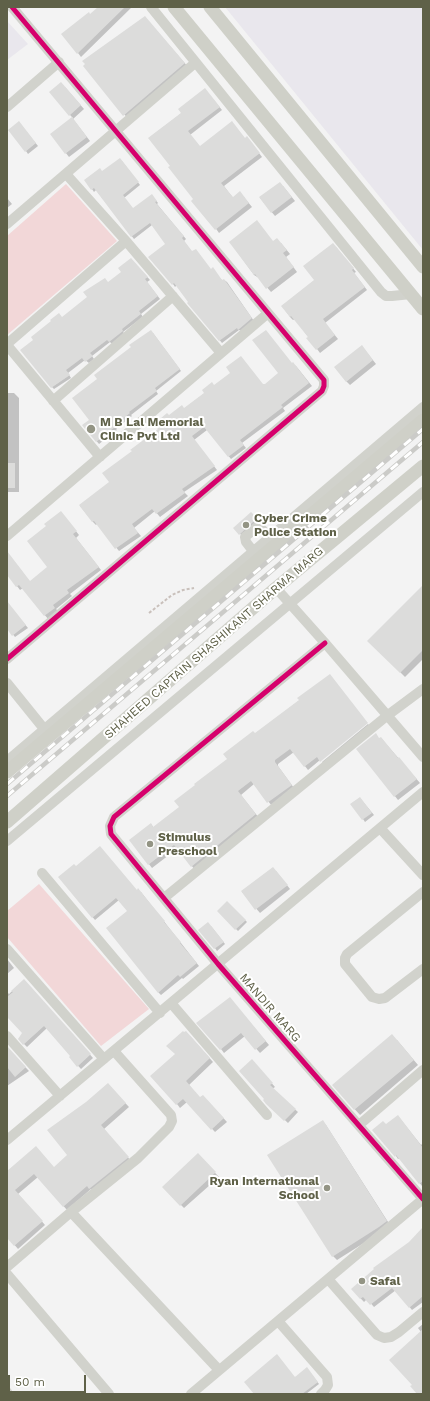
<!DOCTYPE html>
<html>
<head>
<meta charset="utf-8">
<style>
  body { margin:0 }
  #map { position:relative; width:430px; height:1401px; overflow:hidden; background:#f3f3f3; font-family:"Work Sans",sans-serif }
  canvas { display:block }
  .frame { position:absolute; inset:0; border:8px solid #5f6148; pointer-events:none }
  .scale { position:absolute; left:8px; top:1375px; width:78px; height:18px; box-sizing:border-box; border:2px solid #5f6148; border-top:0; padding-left:5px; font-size:12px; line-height:14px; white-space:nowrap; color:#5f6148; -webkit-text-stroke:3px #fff; paint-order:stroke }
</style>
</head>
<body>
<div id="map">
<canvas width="430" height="1401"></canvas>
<div class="frame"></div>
<div class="scale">50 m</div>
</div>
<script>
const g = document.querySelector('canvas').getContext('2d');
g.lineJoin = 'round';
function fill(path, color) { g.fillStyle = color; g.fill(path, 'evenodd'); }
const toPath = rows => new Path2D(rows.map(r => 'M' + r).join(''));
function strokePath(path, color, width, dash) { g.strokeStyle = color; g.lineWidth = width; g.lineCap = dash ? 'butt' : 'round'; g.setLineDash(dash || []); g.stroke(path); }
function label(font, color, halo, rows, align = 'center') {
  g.font = font + ' "Work Sans",sans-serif'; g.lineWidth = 4; g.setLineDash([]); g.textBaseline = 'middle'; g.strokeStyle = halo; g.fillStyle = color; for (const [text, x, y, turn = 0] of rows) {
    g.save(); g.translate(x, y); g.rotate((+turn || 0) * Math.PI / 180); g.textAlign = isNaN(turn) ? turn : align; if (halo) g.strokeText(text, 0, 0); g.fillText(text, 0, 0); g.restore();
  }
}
fill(toPath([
  [225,7,423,7,423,250],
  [7,21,28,44,7,60]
]), '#e9e7ed');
fill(toPath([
  [66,184,117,241,7,335,7,236],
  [39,884,149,1009,101,1046,7,937,7,911]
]), '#f2d7d8');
fill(toPath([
  [99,7,132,7,81,57,78,53,90,16],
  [149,22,189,68,129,120,84,66],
  [65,87,84,109,73,119,90,141,69,157,51,134,73,118,70,115],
  [208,93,222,110,190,135,200,147,245,139,250,141,262,157,224,186,233,198,243,196,252,207,219,233,172,166,149,138],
  [21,125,38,146,28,154,26,151],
  [122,161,140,185,124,198,133,209,154,198,158,203,157,204,186,239,184,241,192,252,223,281,224,280,227,282,254,321,241,331,239,330,222,343,189,303,190,302,177,285,175,287,173,284,167,244,152,225,134,239,96,190,94,192,92,189,102,172],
  [283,186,295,201,275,216,260,198],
  [7,198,12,204,7,208],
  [230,242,281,243,290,254,286,257,297,272,271,292,259,278,254,275],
  [336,247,356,272,354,273,367,290,325,323,338,339,320,353,295,319,293,320,290,317,282,306,315,280],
  [131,259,150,280,147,282,160,299,141,314,143,317,123,332,125,334,112,344,110,342,92,356,94,359,89,363,85,360,68,373,71,378,54,389,52,387,62,318,123,273],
  [153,333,181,371,156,391,158,394,131,415,132,416,116,429,117,430,99,444,83,425,90,420,98,379],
  [365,350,376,364,350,385,346,381],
  [292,364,296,366,312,386,283,408,285,411,242,443,246,448,231,459,207,430,194,440,217,470,184,492,188,496,160,517,155,511,134,528,141,536,119,551,97,524,96,525,93,522,80,506,111,482,133,452,159,429,169,416,184,409,214,386,265,385],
  [7,393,14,393,19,398,19,492,7,492],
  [251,514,260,523,242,536,235,528],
  [64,516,79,535,76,538,101,570,70,594,72,596,56,609,58,611,48,619,23,588,20,590,7,573,7,552,30,582,49,567],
  [423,587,423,659,405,677,369,641],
  [7,607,11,608,28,628,15,637,7,627],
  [300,700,320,760,308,770,294,752,278,764,278,766,294,788,272,806,254,784,241,795,259,818,195,870,178,848,152,868,130,840,151,824,154,828,180,807,228,759,255,734],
  [368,724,371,727,324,765,322,762],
  [381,738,420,783,398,800,358,749],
  [360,798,374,815,365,822,363,819],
  [276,871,290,889,260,913,242,892],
  [60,877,141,892,199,966,183,979,182,978,161,995,158,992,129,911,119,900,95,920],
  [227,902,247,922,238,931,218,911],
  [211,926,225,944,217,951,215,948],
  [7,959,14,968,7,974],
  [24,980,93,1058,81,1069,70,1057,72,1056,47,1028,27,1047,19,1039,23,1033,9,1018,7,1018,7,992,9,994],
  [233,1002,269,1045,260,1053,245,1036,224,1053,221,1049],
  [190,1036,213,1062,189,1085,200,1098,203,1096,227,1122,215,1132,187,1102,180,1108,177,1104,176,1054],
  [397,1040,418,1065,360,1115,333,1085],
  [7,1048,29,1071,7,1086],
  [255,1064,275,1087,272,1089,298,1112,288,1123,267,1103],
  [111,1088,129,1107,104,1129,131,1161,94,1192,91,1189,67,1210,38,1177,18,1194,45,1225,18,1249,7,1236,7,1172,54,1168,68,1155],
  [398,1116,421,1145,423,1143,422,1186,400,1158,398,1159,396,1156,373,1130,386,1125],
  [322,1121,326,1125,390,1225,383,1231,337,1260,333,1256],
  [198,1155,219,1177,184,1208,163,1187],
  [423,1228,423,1302,412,1310,396,1290,374,1307,367,1299,364,1302,352,1289,410,1242],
  [423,1324,423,1394,418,1394,421,1332,418,1328],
  [309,1371,319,1384,306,1394,256,1394]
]), '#0003');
fill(toPath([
  [98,7,125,7,77,54,61,34,89,12,90,14],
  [145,16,185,63,123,116,83,66,85,64,82,61],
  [61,82,81,105,69,116,49,92],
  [205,88,220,107,188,131,200,146,232,121,245,138,247,136,260,153,221,183,233,197,240,191,249,203,215,230,191,201,193,199,168,167,170,166,148,138,181,113,178,109],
  [72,117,87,137,65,154,50,134],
  [19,121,36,143,25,152,8,130],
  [120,158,139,182,123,195,133,208,152,194,157,201,155,202,184,236,182,238,192,251,196,249,211,269,213,267,222,280,224,279,252,318,238,330,237,328,219,341,187,303,188,302,174,283,172,285,148,257,165,244,150,223,131,237,94,188,91,190,84,180,100,168,102,171],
  [280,182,292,197,271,213,259,197],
  [257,220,273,241,277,238,287,250,283,253,294,267,266,289,255,274,254,275,229,242],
  [333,243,354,268,352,270,365,287,323,319,335,335,316,350,306,338,308,337,291,316,290,317,281,306,314,280,303,266],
  [131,258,148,277,145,279,158,296,139,311,141,314,122,329,123,331,109,342,107,340,90,353,93,356,85,362,82,358,66,370,70,375,51,388,20,350,33,340,31,337,51,321,50,320,59,313,62,317,87,297,83,292,105,278,108,282,121,272,118,268],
  [151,330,180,369,155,388,157,391,129,412,130,413,114,426,115,427,96,442,82,425,89,420,72,398,97,379,94,375,131,347,129,345],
  [266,330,292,363,293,362,309,383,281,405,283,407,240,440,244,445,228,457,204,427,192,436,215,466,182,489,185,493,156,514,152,509,132,524,138,533,115,549,94,521,92,522,79,505,109,482,102,473,132,451,130,450,158,429,154,424,167,413,169,415,182,405,184,408,204,393,202,390,212,382,214,385,230,373,226,367,241,356,263,384,265,384,278,373,252,340],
  [362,345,373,360,346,382,334,367],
  [7,463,15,463,15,488,7,488],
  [61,511,77,531,73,534,99,567,67,590,69,593,53,605,55,608,44,616,19,585,16,587,7,575,7,551,30,581,47,567,27,541,46,526,44,524],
  [251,512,259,520,253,522,239,535,233,528],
  [423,585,423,650,400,673,367,641],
  [7,601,26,625,12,636,7,629],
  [330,674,368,723,320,762,317,757,304,767,290,749,275,760,275,762,292,785,267,803,251,781,238,791,256,814,191,867,174,845,148,865,129,840,151,823,153,827,179,807,174,801,195,785,194,784,227,759,223,754,253,731,255,733,299,700,297,698],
  [376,733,379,738,381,737,398,758,399,757,417,779,394,797,356,749],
  [360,797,372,813,362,820,350,804],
  [100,846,137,890,138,888,145,897,165,921,164,922,181,942,180,943,197,963,180,977,178,975,158,993,106,928,127,911,116,898,92,918,58,877,74,864,76,866],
  [273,867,288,885,255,910,241,891],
  [227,901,246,920,235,930,217,911],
  [208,922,224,942,214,949,198,930],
  [24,979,91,1054,77,1067,69,1057,70,1056,44,1026,23,1045,18,1039,22,1033,7,1017,7,997,13,992,11,991],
  [230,997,266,1041,255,1050,241,1033,220,1050,196,1023],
  [183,1031,184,1032,186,1031,210,1058,186,1081,200,1097,203,1095,224,1118,211,1130,183,1099,176,1105,150,1076,175,1054,166,1046],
  [392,1034,414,1060,354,1110,332,1085],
  [7,1046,26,1067,15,1077,7,1067],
  [252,1059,273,1083,270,1085,296,1109,284,1121,266,1104,263,1100,264,1099,239,1071],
  [108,1083,126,1103,101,1125,129,1157,89,1189,87,1186,63,1207,34,1174,15,1190,43,1221,14,1246,7,1238,7,1171,36,1146,54,1167,67,1155,47,1130,86,1102],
  [398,1115,423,1148,423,1181,419,1184,396,1155,395,1157,372,1130,383,1121,386,1124],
  [323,1120,387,1221,379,1227,332,1257,267,1155],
  [198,1153,216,1172,180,1206,162,1187],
  [423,1227,423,1296,409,1308,392,1288,370,1305,363,1297,360,1299,351,1289,374,1269,373,1268,409,1242],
  [423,1329,423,1394,417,1394,410,1386,412,1385,389,1360],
  [277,1354,295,1377,307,1367,318,1382,302,1394,254,1394,244,1382]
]), '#dcdcdb');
strokePath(toPath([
  [149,613,172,595,183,590,194,588]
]), '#c9c0bb', 2, [3, 2]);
strokePath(toPath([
  [151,7,381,292,386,296,392,296,411,294],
  [7,107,59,62],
  [66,174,126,241,221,353],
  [7,224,195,63],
  [7,344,126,241],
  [7,345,100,457],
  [53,401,173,296],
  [7,536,267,314],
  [253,551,246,542,245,537,257,527,260,527,269,537],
  [276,588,325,643,423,757],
  [325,643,114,817,110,826,111,834,218,964,423,1199],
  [7,659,322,391,324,386,324,380,12,7],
  [7,683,49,735],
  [7,761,423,407],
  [380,828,423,875],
  [7,841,423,492],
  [42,873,160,1013],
  [423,892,347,954,345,958,345,964,372,997,379,999,385,998,423,969],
  [164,898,388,715,423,689],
  [7,949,104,1059],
  [171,1003,267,1115],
  [7,1036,60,1096],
  [359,1125,423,1070],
  [7,1140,423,792],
  [71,1212,219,1370],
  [7,1267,71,1212,138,1158,169,1127,172,1121,171,1115,114,1051],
  [7,1274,109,1394],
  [328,1279,377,1335,384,1338,391,1337,399,1332,423,1312],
  [278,1321,327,1377,328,1385,325,1390,321,1394],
  [7,1392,8,1394],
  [191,1394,423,1199]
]), '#d1d2cc', 10);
strokePath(toPath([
  [174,7,423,309],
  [210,7,423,267],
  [7,772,423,420],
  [7,822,276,588,423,466]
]), '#cfd0c8', 13);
const rail = toPath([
  [7,784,423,429],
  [7,796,423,442]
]);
strokePath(rail, '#cbcbc8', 4.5);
strokePath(rail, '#fff', 3, [9]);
strokePath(toPath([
  [325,643,114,817,110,826,111,834,218,964,423,1199],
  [7,659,322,391,324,386,324,380,12,7]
]), '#d6006c', 5);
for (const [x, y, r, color] of [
  [91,429,5,"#939484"],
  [246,525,4,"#939484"],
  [150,844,4,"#939484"],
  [327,1188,4,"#939484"],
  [362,1281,4,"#939484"]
]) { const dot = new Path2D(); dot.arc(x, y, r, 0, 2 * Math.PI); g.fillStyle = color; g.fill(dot); strokePath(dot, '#fff', 1.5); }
label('bold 12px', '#5f6148', '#fff', [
  ["M B Lal Memorial",100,422],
  ["Clinic Pvt Ltd",100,436],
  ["Cyber Crime",254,518],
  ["Police Station",254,532],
  ["Stimulus",158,837],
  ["Preschool",158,851],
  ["Ryan International",319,1181,"right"],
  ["School",319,1195,"right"],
  ["Safal",370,1281]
], 'left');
label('12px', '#5f6148', '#fff', [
  ["SHAHEED CAPTAIN SHASHIKANT SHARMA MARG",214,643,-41],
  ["MANDIR MARG",270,1008,49]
]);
</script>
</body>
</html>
